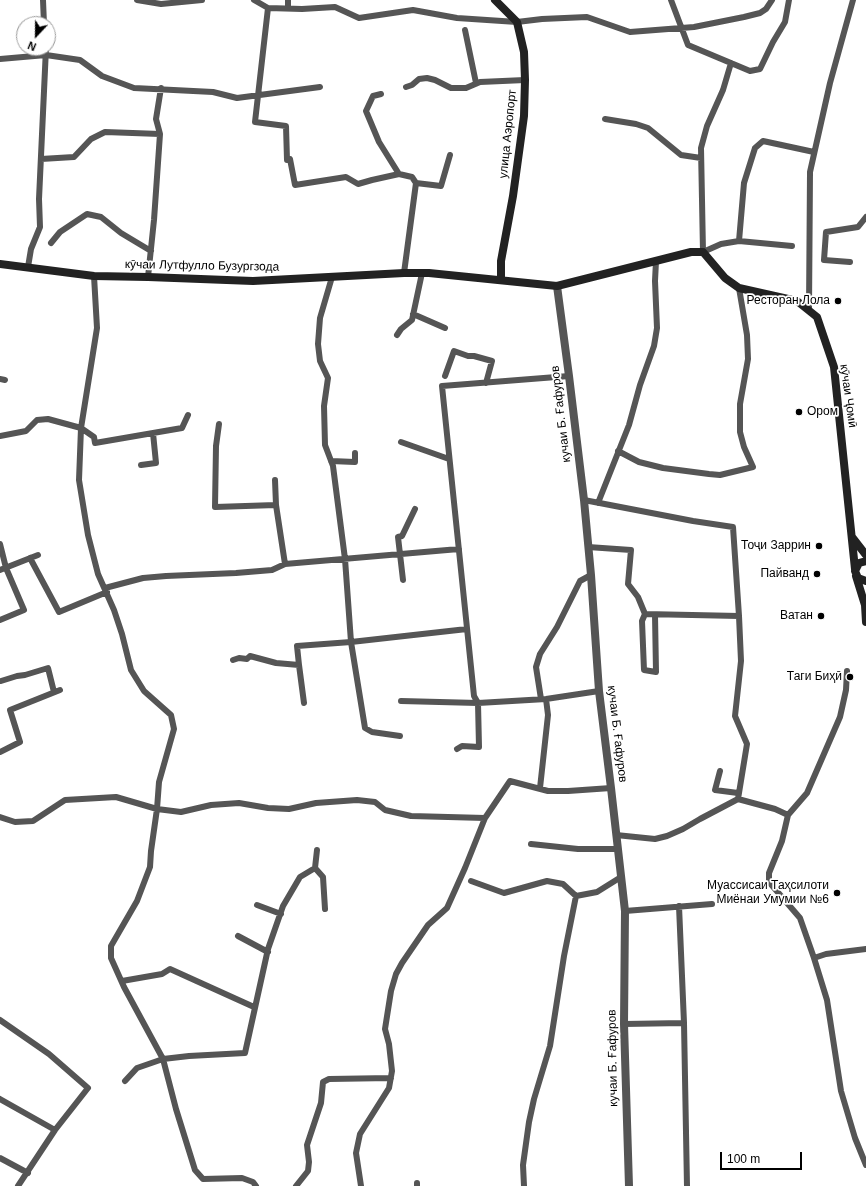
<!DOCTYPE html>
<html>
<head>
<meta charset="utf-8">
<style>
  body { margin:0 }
  #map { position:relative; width:866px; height:1186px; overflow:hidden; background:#fff; font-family:Arial,sans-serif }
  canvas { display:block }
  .north { position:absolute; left:16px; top:16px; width:40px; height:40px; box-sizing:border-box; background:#fff; border:1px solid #999; border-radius:50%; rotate:202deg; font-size:11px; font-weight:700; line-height:16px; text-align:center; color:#000 }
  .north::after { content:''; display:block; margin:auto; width:14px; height:18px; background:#000; clip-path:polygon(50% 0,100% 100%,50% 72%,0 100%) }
  .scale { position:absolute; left:720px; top:1152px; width:82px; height:18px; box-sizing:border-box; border:2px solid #000; border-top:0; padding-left:5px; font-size:12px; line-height:14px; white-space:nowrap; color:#000; -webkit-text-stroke:3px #fff; paint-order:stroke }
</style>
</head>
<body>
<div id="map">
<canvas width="866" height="1186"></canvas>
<div class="north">N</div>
<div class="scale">100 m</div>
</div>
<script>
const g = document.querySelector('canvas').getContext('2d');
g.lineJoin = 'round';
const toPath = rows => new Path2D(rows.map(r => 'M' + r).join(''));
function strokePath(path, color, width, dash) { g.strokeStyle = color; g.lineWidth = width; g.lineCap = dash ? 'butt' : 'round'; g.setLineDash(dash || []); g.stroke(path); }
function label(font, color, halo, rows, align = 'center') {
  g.font = font + ' Arial,sans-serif'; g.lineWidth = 3.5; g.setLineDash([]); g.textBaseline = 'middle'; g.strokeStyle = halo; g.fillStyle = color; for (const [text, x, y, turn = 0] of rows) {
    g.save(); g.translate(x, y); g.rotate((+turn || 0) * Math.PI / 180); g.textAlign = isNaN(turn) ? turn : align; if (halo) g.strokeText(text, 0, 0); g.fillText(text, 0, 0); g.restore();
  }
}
strokePath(toPath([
  [43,0,44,24],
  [137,0,161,4,202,0],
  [254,0,268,8,302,9,335,7,359,18,413,10,457,18,517,22,542,19,587,17,630,32,694,27,744,17,760,13,766,9,772,0],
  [671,0,688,45,750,71,760,69,773,42,785,22,789,0],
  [268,8,255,122,286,126,287,160,290,159,295,185,346,177,358,184,372,180,399,174],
  [288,8,288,0],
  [465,30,476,83],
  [0,59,46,55,80,60,102,76,134,88,213,92,237,98,320,87],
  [731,63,723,90,707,126,701,148,703,252,721,244,739,241,792,246],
  [406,87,412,85,419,79,427,78,435,80,451,88,466,88,480,82,525,80],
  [381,94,373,96,366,111,379,142,399,174,412,177,416,183,404,273],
  [605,119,636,124,648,128,681,155,701,158],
  [41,159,74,157,91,139,105,132,160,134],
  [416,183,441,186,450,155],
  [739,241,744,183,755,148,763,141,814,152],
  [51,243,60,232,87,214,101,217,121,233,151,251],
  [850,262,824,260,826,232,858,227,866,217],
  [28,267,31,249,40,227,39,199,46,48],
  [94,276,97,328,81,428,79,480,88,535,98,574,114,610,122,634,131,670,144,691,171,715,174,729,159,782,157,809,151,851,150,867,137,901,111,946,111,958,124,987,163,1059,176,1109,195,1170,203,1179,242,1178,253,1182,256,1186],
  [148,277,154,220,160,134,156,119,161,88],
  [332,277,320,318,318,344,320,361,328,378,324,406,325,445,333,466,345,559,351,642,365,728,372,732,400,736],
  [809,310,810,172,830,83,853,0],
  [413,314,445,328],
  [397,335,401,329,412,320,422,273],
  [445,376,454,351,468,356,474,356,492,361,486,383],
  [569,376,442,386,474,696,478,703,546,699,599,691],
  [0,379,5,380],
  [219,424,216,446,215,507,276,505],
  [0,436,26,431,37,420,48,419,81,428,94,437,95,443,182,428,188,415],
  [401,442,449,459],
  [618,451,639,462,663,468,709,474,720,475,753,467,744,447,740,432,740,404,748,359,747,335,739,288],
  [331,461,355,462,355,453],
  [141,465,156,463,153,433],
  [275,480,276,505,285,564],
  [584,500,693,521,733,527,739,616,741,661,735,716,747,744,738,799],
  [598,503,629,425,640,385,654,346,657,328,655,281,656,261],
  [0,544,6,568,24,610,0,620],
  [588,547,631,550,628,584,638,597,645,614,739,616],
  [30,558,59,612,107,592],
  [0,570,38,555],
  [403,580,398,537,402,536,415,509],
  [105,588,143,578,166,576,236,573,272,570,285,564,459,549],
  [645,614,642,621,644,670,656,672,655,615],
  [233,660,239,658,247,659,250,656,276,663,299,665,297,646,351,642,467,629],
  [299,665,304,703],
  [1,681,17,676,25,675,48,668,54,692],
  [541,699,536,667,540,654,557,627,580,581,591,575],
  [401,701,478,703,479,747,462,746,457,749],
  [0,752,20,742,10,710,60,690],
  [720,771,715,790,738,793],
  [540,788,548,715,546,699],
  [738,799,775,809,788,815,782,841,769,873,769,882,800,918,814,958,827,1000,841,1091,855,1138,866,1165],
  [788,815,807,793,840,717,846,690,847,671],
  [0,817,15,822,33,821,65,800,116,797,157,809,181,812,211,805,239,803,268,808,289,809,316,803,357,800,375,802,385,810,411,816,485,818],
  [616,835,655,839,667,836,683,829,700,819,738,799],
  [531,844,578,849,617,849],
  [315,868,323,877,325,909],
  [471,881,504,893,547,881,563,884,576,896,597,892,621,877],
  [257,905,281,914],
  [679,906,684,1023,687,1186],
  [625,911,712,904],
  [238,936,268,952],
  [814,958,826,954,866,949],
  [122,981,162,974,170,969,254,1007],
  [0,1020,49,1054,88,1088,55,1130,18,1186],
  [624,1024,684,1023],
  [125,1081,137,1068,163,1059,189,1056,245,1053,268,949,283,906,300,877,315,868,317,850],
  [0,1099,55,1130],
  [0,1158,28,1173],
  [417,1183,417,1186],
  [296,1186,308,1171,309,1162,307,1145,321,1103,323,1082,329,1079,391,1078],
  [361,1186,356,1153,360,1134,389,1088,392,1071,389,1044,385,1029,391,991,396,974,402,963,428,925,447,908,465,868,485,818,510,781,548,791,568,791,611,788],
  [524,1186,523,1165,529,1122,534,1099,550,1046,564,956,576,896]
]), '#555', 6);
strokePath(toPath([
  [557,286,569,376,584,500,591,575,599,691,611,788,625,911,624,1024,629,1186]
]), '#555', 8);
strokePath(toPath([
  [495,0,517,22,524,52,525,80,524,116,513,196,501,261,501,280],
  [0,264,94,276,148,277,253,281,404,273,429,273,557,286,691,252,703,252,725,278,739,288,797,301,817,317,834,367,855,569],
  [852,537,866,555],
  [866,561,859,563,855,571,858,578,866,581],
  [856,576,865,605,866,622]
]), '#222', 8);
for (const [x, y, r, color] of [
  [838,301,4,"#000"],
  [799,412,4,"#000"],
  [819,546,4,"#000"],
  [817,574,4,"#000"],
  [821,616,4,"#000"],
  [850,677,4,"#000"],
  [837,893,4,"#000"]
]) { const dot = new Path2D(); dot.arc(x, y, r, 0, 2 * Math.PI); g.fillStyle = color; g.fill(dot); strokePath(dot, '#fff', 1.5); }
label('12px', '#000', '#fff', [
  ["улица Аэропорт",508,134,-84],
  ["кӯчаи Лутфулло Бузургзода",202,266,1],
  ["кӯчаи Ҷомӣ",848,396,82],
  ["кучаи Б. Ғафуров",561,414,-97],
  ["кучаи Б. Ғафуров",617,734,83],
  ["кучаи Б. Ғафуров",613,1058,-91]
]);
label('12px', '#000', '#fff', [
  ["Ресторан Лола",830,301],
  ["Ором",807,412,"left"],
  ["Тоҷи Заррин",811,546],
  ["Пайванд",809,574],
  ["Ватан",813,616],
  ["Таги Биҳӣ",842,677],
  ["Муассисаи Таҳсилоти",829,886],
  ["Миёнаи Умумии №6",829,900]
], 'right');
</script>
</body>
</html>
